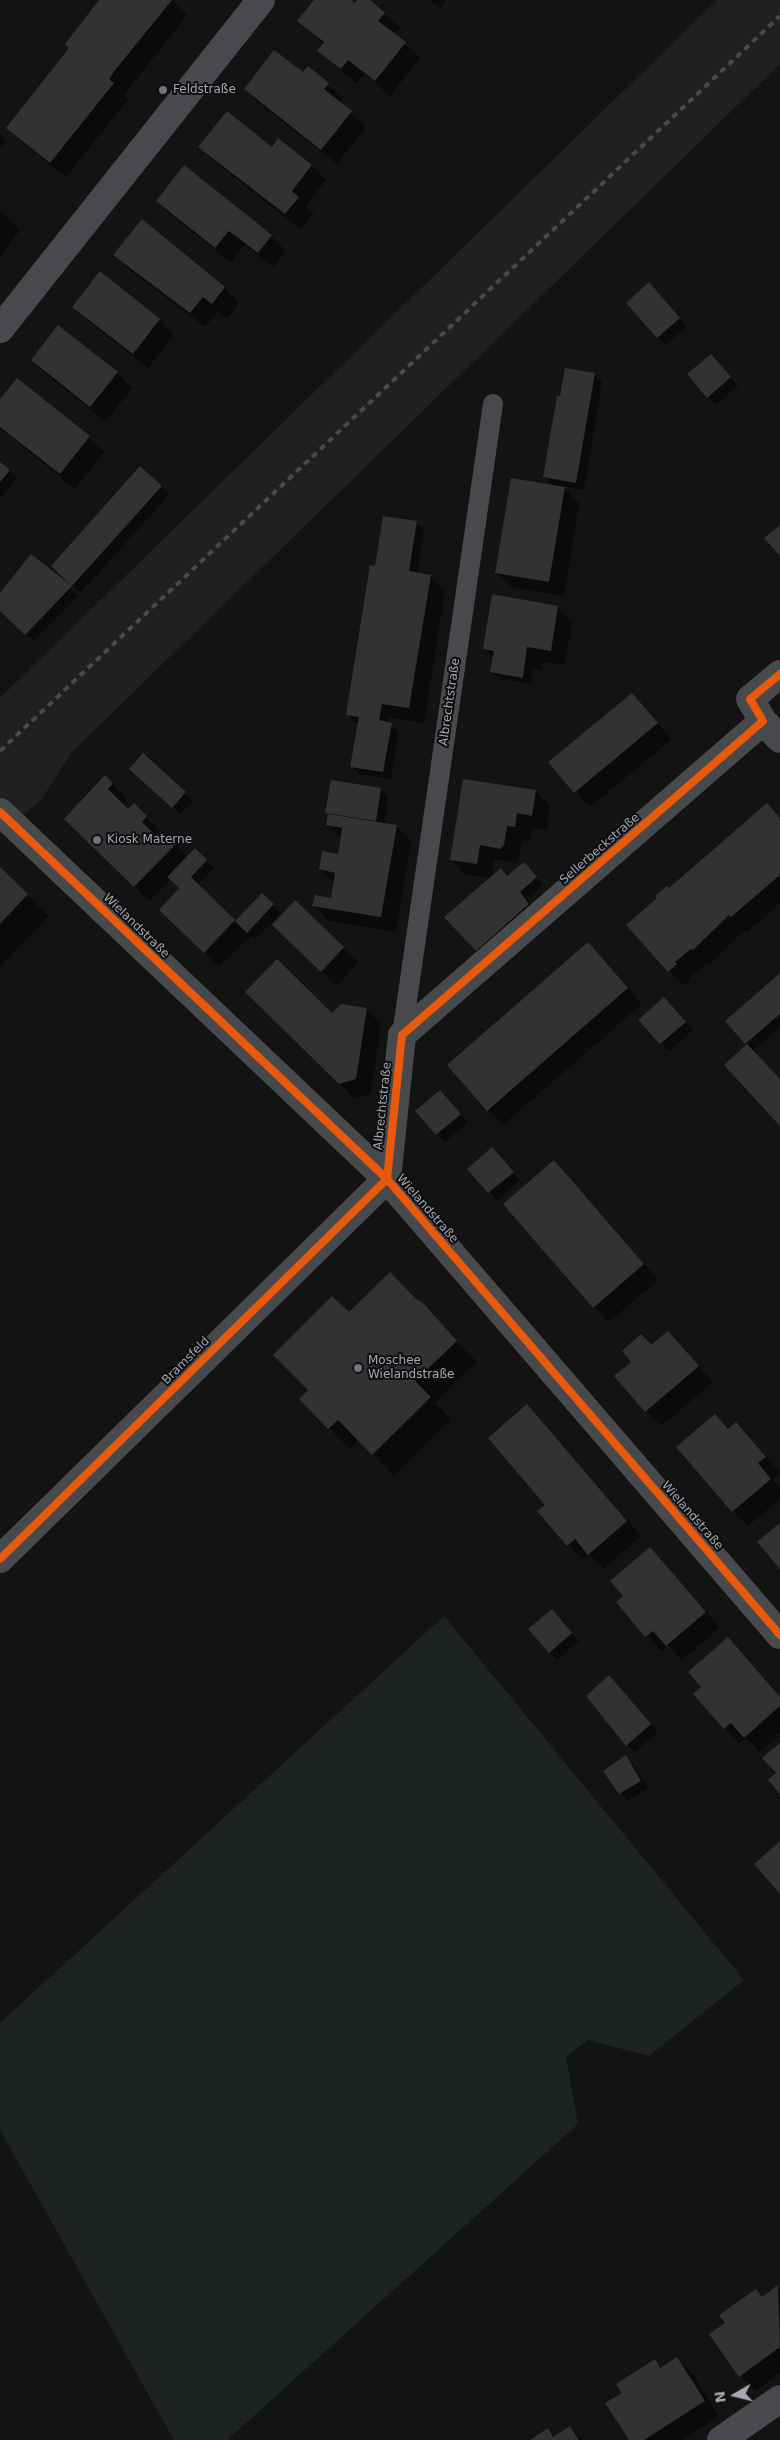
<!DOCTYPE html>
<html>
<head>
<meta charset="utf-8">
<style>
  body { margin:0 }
  #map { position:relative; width:780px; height:2440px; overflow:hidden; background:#131314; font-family:"DejaVu Sans",sans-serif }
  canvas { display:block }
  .north { position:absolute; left:710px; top:2370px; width:50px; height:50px; -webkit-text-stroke:4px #0e0e0f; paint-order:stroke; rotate:262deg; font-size:14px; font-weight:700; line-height:20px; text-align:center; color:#a5a7b4 }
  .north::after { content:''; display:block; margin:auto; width:18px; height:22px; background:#a5a7b4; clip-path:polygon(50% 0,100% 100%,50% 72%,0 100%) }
</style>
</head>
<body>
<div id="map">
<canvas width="780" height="2440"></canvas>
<div class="north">N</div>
</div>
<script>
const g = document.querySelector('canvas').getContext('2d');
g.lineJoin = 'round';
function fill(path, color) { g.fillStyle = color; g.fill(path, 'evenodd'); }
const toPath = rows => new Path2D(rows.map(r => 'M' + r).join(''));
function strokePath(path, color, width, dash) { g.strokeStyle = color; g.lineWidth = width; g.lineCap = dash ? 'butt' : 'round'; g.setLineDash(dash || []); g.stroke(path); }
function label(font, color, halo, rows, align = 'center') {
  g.font = font + ' "DejaVu Sans",sans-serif'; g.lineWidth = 4; g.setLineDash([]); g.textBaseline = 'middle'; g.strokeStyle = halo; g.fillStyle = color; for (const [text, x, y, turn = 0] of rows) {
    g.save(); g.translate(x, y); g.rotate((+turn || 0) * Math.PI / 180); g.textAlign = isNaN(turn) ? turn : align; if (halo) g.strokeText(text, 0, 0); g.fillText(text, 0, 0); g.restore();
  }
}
fill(toPath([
  [717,0,780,0,780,64,72,752,41,800,0,834,0,698]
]), '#202022');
fill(toPath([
  [444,1616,744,1980,649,2056,588,2040,566,2057,578,2124,227,2440,174,2440,0,2130,0,2023]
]), '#1d241f');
fill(toPath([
  [101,0,172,0,187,15,124,95,128,99,66,177,23,143,8,128,70,48],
  [316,0,350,0,355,4,359,0,368,0,400,28,394,35,420,58,390,96,364,74,356,83,319,50,324,44,299,21],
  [429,0,446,0,440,8],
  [308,68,343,99,340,103,366,127,337,164,260,104,245,89,303,74],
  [0,135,6,141,0,148],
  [200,147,272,149,311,165,326,180,306,206,314,213,300,229,215,162],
  [157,201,271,236,286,251,273,267,245,245,231,262,172,216],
  [0,210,20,230,0,258],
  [142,221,224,288,239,303,227,318,218,311,205,327,130,270,115,255],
  [656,292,687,326,666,345,627,303],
  [74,307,159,320,174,335,148,368,89,322],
  [59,327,117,373,132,388,106,422,47,375,32,360],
  [719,363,738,386,716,404,708,397],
  [594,374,602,382,584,490,562,486,579,503,564,596,512,588,497,573,555,487,544,476],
  [0,401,89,437,104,452,75,489,0,428],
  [0,464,16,478,0,499],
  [140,468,169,495,81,592,60,574],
  [416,522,424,530,417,574,430,576,445,591,424,723,388,717,387,723,399,732,391,779,359,774,352,766,359,723,354,722,347,714,379,568],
  [31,556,78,595,33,641,0,610,0,595],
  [557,607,572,622,565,665,542,662,541,670,533,669,531,684,499,679,492,672,494,657,484,648],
  [632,694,672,739,590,807,550,762],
  [143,755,193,801,180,814,138,776],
  [105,777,127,799,122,805,128,811,134,805,161,832,156,837,162,843,175,844,188,857,195,850,214,868,197,885,235,922,262,894,281,913,255,939,251,935,219,967,176,925,181,889,171,879,150,901,81,834],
  [381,789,388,797,384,824,396,826,411,841,396,932,329,921,314,906,332,900,334,883,320,869,339,856,342,839,328,824,329,815,327,813],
  [535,791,550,806,547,830,532,828,530,841,522,840,518,860,515,863,494,859,492,877,501,869,508,877,531,871,543,885,527,899,543,920,492,965,477,950,490,878,466,875,451,860],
  [767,804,780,818,780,903,747,932,745,930,709,965,707,963,689,978,691,980,684,986,669,971,669,890],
  [0,869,49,916,0,967],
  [289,940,343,947,358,962,337,986],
  [588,944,642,1004,503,1125,488,1110],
  [780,975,780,1028,753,1051,780,1081,780,1125,748,1045,726,1021],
  [246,992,332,1015,366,1009,381,1024,371,1093,355,1099],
  [671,1006,693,1030,669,1051,640,1020],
  [447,1099,468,1122,445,1142,417,1111],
  [500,1156,520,1180,497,1200,469,1169],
  [554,1161,658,1280,609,1322,594,1307],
  [390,1274,477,1362,435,1403,451,1419,394,1475,359,1440,350,1449,300,1399,310,1390,349,1314],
  [652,1346,682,1347,713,1382,661,1426,616,1376],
  [527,1405,641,1536,604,1569,589,1554,583,1560,568,1545,546,1505],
  [715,1415,729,1429,736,1424,780,1472,772,1479,780,1488,780,1499,748,1526,733,1511],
  [650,1548,720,1627,682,1660,668,1645,661,1651,618,1602,625,1596],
  [559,1618,579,1641,557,1660,530,1629],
  [728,1639,780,1697,780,1734,760,1752,746,1738,739,1743,724,1728,702,1688],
  [616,1685,658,1732,635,1752,627,1745],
  [626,1757,633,1765,648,1788,627,1801,605,1771],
  [778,2286,780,2288,780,2373,755,2391,740,2376,726,2323,756,2290,763,2297],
  [677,2358,692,2373,719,2416,682,2440,630,2440,654,2361,662,2368],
  [570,2427,583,2440,533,2440,548,2430,555,2437]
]), '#0007');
fill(toPath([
  [99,0,172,0,116,69,109,79,114,83,50,163,6,128,69,48,65,44],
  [314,0,352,0,355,3,357,0,370,0,385,13,378,21,406,42,375,81,348,60,341,69,317,51,324,42,297,21],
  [274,50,303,72,308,66,329,83,324,89,352,111,321,150,244,89],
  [227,111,272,147,278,138,312,165,292,191,299,197,285,214,198,147],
  [184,165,272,235,258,253,229,231,215,248,156,201],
  [142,219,225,287,212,304,203,297,190,313,113,255],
  [100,271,160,319,133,354,72,307],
  [649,282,680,318,657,338,626,303],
  [58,325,118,372,90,407,31,360],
  [711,354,731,377,707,398,687,374],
  [565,368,595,373,576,483,543,477,557,396,560,396],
  [17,378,90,436,60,474,0,427,0,399],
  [0,462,10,470,0,482],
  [140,466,162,486,72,586,51,566],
  [511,478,565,487,549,582,495,573],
  [383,516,417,521,409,571,431,575,409,708,382,704,379,720,392,723,383,772,350,767,359,717,346,715,370,565,375,566],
  [780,525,780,556,764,538],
  [31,554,72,586,25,635,0,611,0,593],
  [492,594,558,606,551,651,527,647,523,678,490,672,494,651,483,649],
  [632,693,658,723,574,793,548,762],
  [143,753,186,792,172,808,129,769],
  [105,775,113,783,108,789,128,809,134,803,147,816,142,822,162,842,168,836,176,844,134,887,64,819],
  [463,779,536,790,532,816,517,813,515,827,507,826,504,845,500,849,480,845,477,864,450,860],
  [331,780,381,788,376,821,325,813],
  [767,803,780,818,780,875,731,917,729,915,693,950,691,949,675,962,677,964,668,972,626,925,657,898,655,896,667,886,669,888],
  [328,814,397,825,381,917,312,906,315,895,331,898,335,873,319,869,322,851,338,854,342,828,326,825],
  [195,848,207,860,191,877,235,920,204,953,159,910,179,888,167,877],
  [524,862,537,877,520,892,529,904,476,951,444,917,501,868,507,876],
  [0,867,28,894,0,924],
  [262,893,274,904,247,933,235,921],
  [295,900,344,947,321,972,272,925],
  [588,942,628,988,487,1111,447,1065],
  [277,959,332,1013,341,1004,367,1008,356,1079,339,1084,245,992],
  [780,973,780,1014,745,1044,725,1021],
  [664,997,686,1022,660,1044,638,1020],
  [747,1044,780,1079,780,1126,724,1065],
  [440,1090,461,1114,436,1135,415,1111],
  [492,1147,514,1172,488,1193,467,1169],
  [554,1160,644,1264,593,1308,503,1204],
  [390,1272,415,1298,423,1303,457,1341,415,1381,431,1397,372,1455,338,1420,328,1429,299,1399,308,1390,273,1355,332,1296,349,1312],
  [668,1331,699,1366,645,1412,614,1376,631,1362,622,1351,641,1334,651,1345],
  [527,1404,627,1521,588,1555,575,1539,567,1546,537,1511,545,1505,488,1438],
  [715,1414,728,1429,736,1422,766,1457,758,1463,771,1479,732,1512,676,1447],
  [780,1523,780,1569,757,1542],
  [650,1547,706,1612,666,1646,653,1631,645,1637,616,1602,623,1596,610,1581],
  [552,1609,572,1633,549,1653,528,1629],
  [728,1637,780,1697,780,1706,744,1738,731,1723,724,1729,693,1694,701,1687,688,1672],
  [609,1675,651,1724,626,1746,586,1696],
  [780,1743,780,1794,768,1780,776,1773,762,1758],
  [626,1755,641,1781,619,1794,603,1771],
  [780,1841,780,1894,754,1864],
  [778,2285,780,2347,739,2377,709,2334,725,2323,719,2315,756,2289,762,2297],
  [677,2357,705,2401,644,2440,629,2440,605,2403,622,2393,616,2384,655,2359,660,2368],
  [570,2426,579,2440,530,2440,548,2428,553,2437]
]), '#323234');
strokePath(toPath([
  [402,1035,493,404]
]), '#48494c', 20);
strokePath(toPath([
  [0,329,261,0],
  [763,721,780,739],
  [0,812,387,1179,780,1635],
  [387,1179,402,1035,763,721,750,699,780,674],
  [0,1559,387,1179]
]), '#48494c', 28);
strokePath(toPath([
  [721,2440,780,2399]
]), '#48494c', 28);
strokePath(toPath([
  [0,751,780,16]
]), '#494a4d', 4, [6, 5]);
strokePath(toPath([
  [0,812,387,1179,780,1635],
  [387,1179,402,1035,763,721,750,699,780,674],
  [0,1559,387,1179]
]), '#e8590c', 8);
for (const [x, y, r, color] of [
  [163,90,5,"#72737c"],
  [97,840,5,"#72737c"],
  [358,1368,5,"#72737c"]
]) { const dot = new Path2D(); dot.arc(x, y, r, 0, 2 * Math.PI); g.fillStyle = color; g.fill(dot); strokePath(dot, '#0e0e0f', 2); }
label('12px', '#a5a7b4', '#0e0e0f', [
  ["Feldstraße",173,90],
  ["Kiosk Materne",107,840],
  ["Moschee",368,1361],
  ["Wielandstraße",368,1375]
], 'left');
label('12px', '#a5a7b4', '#0e0e0f', [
  ["Albrechtstraße",450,702,-82],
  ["Sellerbeckstraße",600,849,-41],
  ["Wielandstraße",136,926,44],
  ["Albrechtstraße",383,1106,-84],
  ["Wielandstraße",427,1209,49],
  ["Bramsfeld",186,1361,-45],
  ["Wielandstraße",692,1516,49]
]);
</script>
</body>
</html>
